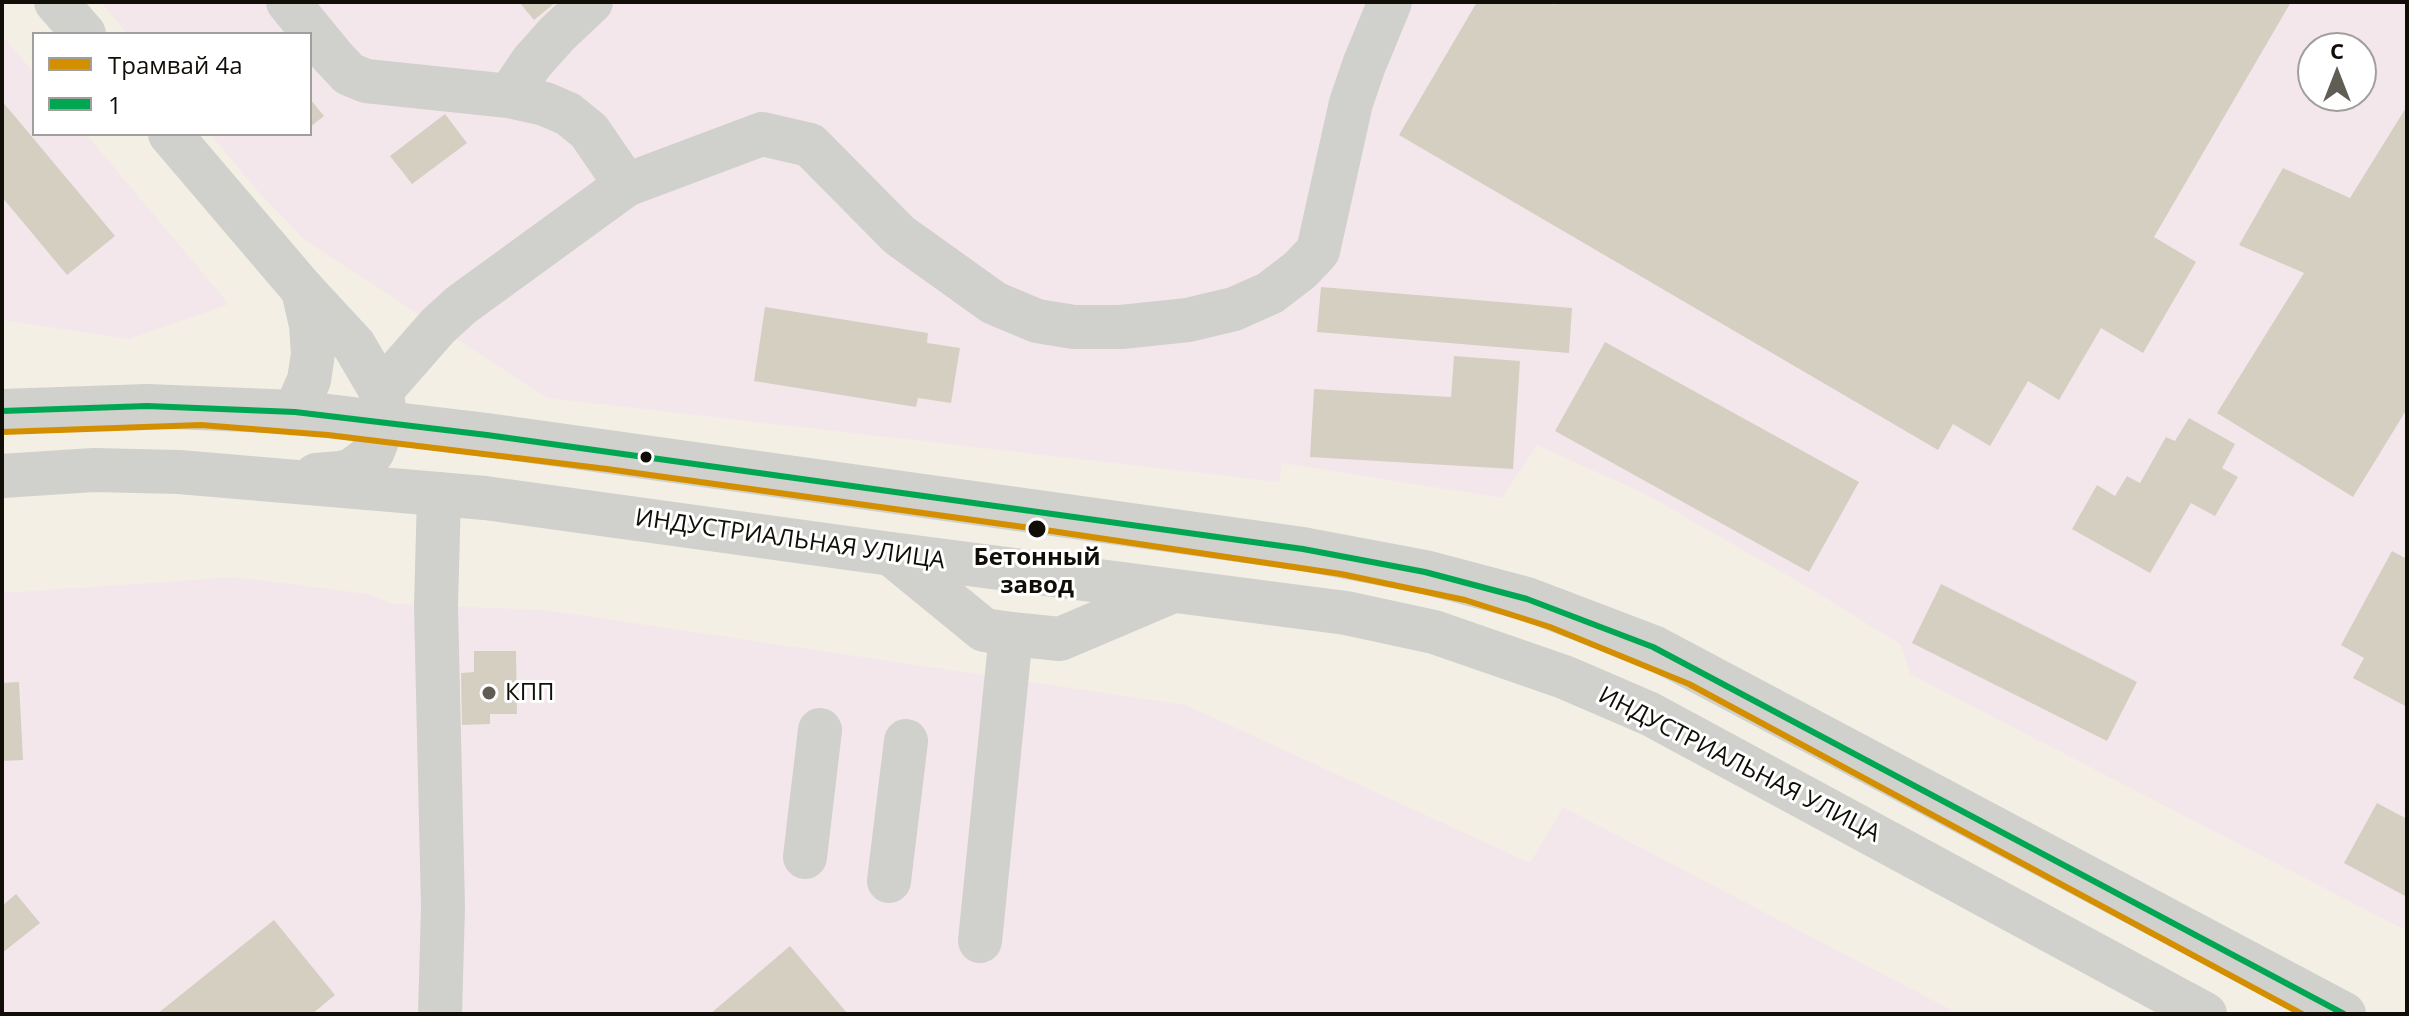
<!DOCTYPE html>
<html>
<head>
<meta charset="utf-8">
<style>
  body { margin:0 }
  #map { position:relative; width:2409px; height:1016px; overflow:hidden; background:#f4efe5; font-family:"Open Sans",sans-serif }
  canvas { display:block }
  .frame { position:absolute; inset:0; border:4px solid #110e08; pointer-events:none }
  .legend { position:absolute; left:32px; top:32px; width:280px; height:104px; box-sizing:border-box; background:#fff; border:2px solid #a09f9c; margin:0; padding:10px 14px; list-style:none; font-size:24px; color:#110e08 }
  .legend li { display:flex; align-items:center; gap:16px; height:40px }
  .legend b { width:40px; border:2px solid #a09f9c }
  .north { position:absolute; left:2297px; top:32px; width:80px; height:80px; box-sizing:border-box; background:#fff; border:2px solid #a09f9c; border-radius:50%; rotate:0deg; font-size:22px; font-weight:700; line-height:32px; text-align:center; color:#110e08 }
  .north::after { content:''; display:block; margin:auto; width:28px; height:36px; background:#605d55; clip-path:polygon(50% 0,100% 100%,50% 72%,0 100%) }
</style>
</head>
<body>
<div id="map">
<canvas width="2409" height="1016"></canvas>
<div class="frame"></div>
<ul class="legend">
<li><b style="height:10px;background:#d48f01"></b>Трамвай 4а</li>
<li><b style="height:10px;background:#00a651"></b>1</li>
</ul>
<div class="north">С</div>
</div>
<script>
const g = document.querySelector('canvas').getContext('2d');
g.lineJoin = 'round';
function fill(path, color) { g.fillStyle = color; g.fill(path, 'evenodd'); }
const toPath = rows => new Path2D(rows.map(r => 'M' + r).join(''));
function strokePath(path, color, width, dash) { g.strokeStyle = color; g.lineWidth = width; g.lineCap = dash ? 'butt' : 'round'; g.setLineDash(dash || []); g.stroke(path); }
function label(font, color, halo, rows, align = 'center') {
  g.font = font + ' "Open Sans",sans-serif'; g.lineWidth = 6; g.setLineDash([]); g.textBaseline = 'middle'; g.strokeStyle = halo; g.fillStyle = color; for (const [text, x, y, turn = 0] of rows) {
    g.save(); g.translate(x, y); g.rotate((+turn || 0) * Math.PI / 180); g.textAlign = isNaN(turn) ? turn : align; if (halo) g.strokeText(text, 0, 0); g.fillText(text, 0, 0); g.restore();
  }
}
fill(toPath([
  [101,2,2407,2,2407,931,1910,674,1901,645,1811,589,1647,495,1537,445,1502,498,1282,463,1279,482,547,398,306,241,260,194,210,134,310,134,310,34,127,34],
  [2313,48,2361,48,2361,96,2313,96],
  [2,35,34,73,34,134,86,134,229,304,129,339,2,320],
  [235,577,368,594,394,604,546,610,1186,705,1530,863,1563,807,1959,1014,2,1014,2,593]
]), '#f3e7ec');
fill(toPath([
  [519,2,556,2,534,20],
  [1477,2,1549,2,1554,5,1555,2,2291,2,2154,237,2196,262,2143,353,2101,328,2059,400,2028,381,1990,446,1953,424,1938,450,1399,135],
  [310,99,324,116,310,127],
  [2,101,115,236,67,275,2,197],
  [2407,106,2407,409,2353,497,2217,413,2304,273,2239,245,2283,168,2350,198],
  [445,114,467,143,412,184,390,156],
  [1321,287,1572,308,1569,353,1317,332],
  [765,307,928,333,927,343,960,348,951,403,918,398,916,407,754,381],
  [1605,342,1859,482,1809,572,1555,431],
  [1454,356,1520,361,1513,469,1310,457,1314,389,1451,397],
  [2189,418,2235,444,2222,468,2238,477,2215,516,2191,503,2150,573,2072,529,2097,485,2115,496,2127,476,2140,483,2166,437,2175,441],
  [2392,551,2407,559,2407,707,2353,678,2364,658,2341,645],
  [1941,584,2137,682,2107,741,1912,643],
  [474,651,516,651,517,714,490,714,490,724,462,725,461,673,474,672],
  [19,682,23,760,2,761,2,683],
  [2377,803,2407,819,2407,897,2344,863],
  [16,894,40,923,2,953,2,906],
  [274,920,335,995,312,1014,157,1014],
  [790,946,848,1014,710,1014]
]), '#d5cfc2');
strokePath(toPath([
  [56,2,84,34],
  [288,2,333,57,349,74,366,81,509,96,545,104,568,114,589,131,626,185],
  [509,96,532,62,557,34,591,2],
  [170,134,303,290],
  [381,391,438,326,461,305,626,185,762,134,810,145,899,235,994,303,1037,321,1074,327,1121,327,1188,320,1234,309,1270,293,1300,270,1318,251,1351,103,1364,65,1390,2],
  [439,494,436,607,443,907,440,1014],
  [891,554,984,630,1011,634,1060,639,1173,591],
  [805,857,820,730],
  [889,881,906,741],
  [980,941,1011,634]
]), '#d0d0cc', 44);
strokePath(toPath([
  [303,290,354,345,381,391,384,407,384,423,373,451,367,459,352,470,341,473,316,475],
  [2,411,147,406,295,412,487,435,1303,549,1425,572,1527,599,1653,647,2344,1014],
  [295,412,309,380,313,354,311,325,303,290],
  [2,476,94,470,179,472,485,498,891,554,1346,613,1434,632,1564,677,1650,714,2205,1014]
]), '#d0d0cc', 44);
strokePath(toPath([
  [2,411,147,406,295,412,487,435,1303,549,1425,572,1527,599,1653,647,2344,1014]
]), '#00a651', 6);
strokePath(toPath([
  [2,432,201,425,328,435,607,469,1038,529,1341,574,1465,600,1550,627,1689,684,2302,1014]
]), '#d48f01', 6);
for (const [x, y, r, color] of [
  [646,457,7,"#110e08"],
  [1037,529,10,"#110e08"],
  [489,693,8,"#605d55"]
]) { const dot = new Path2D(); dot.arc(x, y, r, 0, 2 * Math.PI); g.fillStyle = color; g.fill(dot); strokePath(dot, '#fff', 3); }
label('24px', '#110e08', '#fff', [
  ["ИНДУСТРИАЛЬНАЯ УЛИЦА",790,540,8],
  ["ИНДУСТРИАЛЬНАЯ УЛИЦА",1739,765,27]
]);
label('bold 24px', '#110e08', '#fff', [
  ["Бетонный",1037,558],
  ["завод",1037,586]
]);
label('24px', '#110e08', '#fff', [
  ["КПП",505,693]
], 'left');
</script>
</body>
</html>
